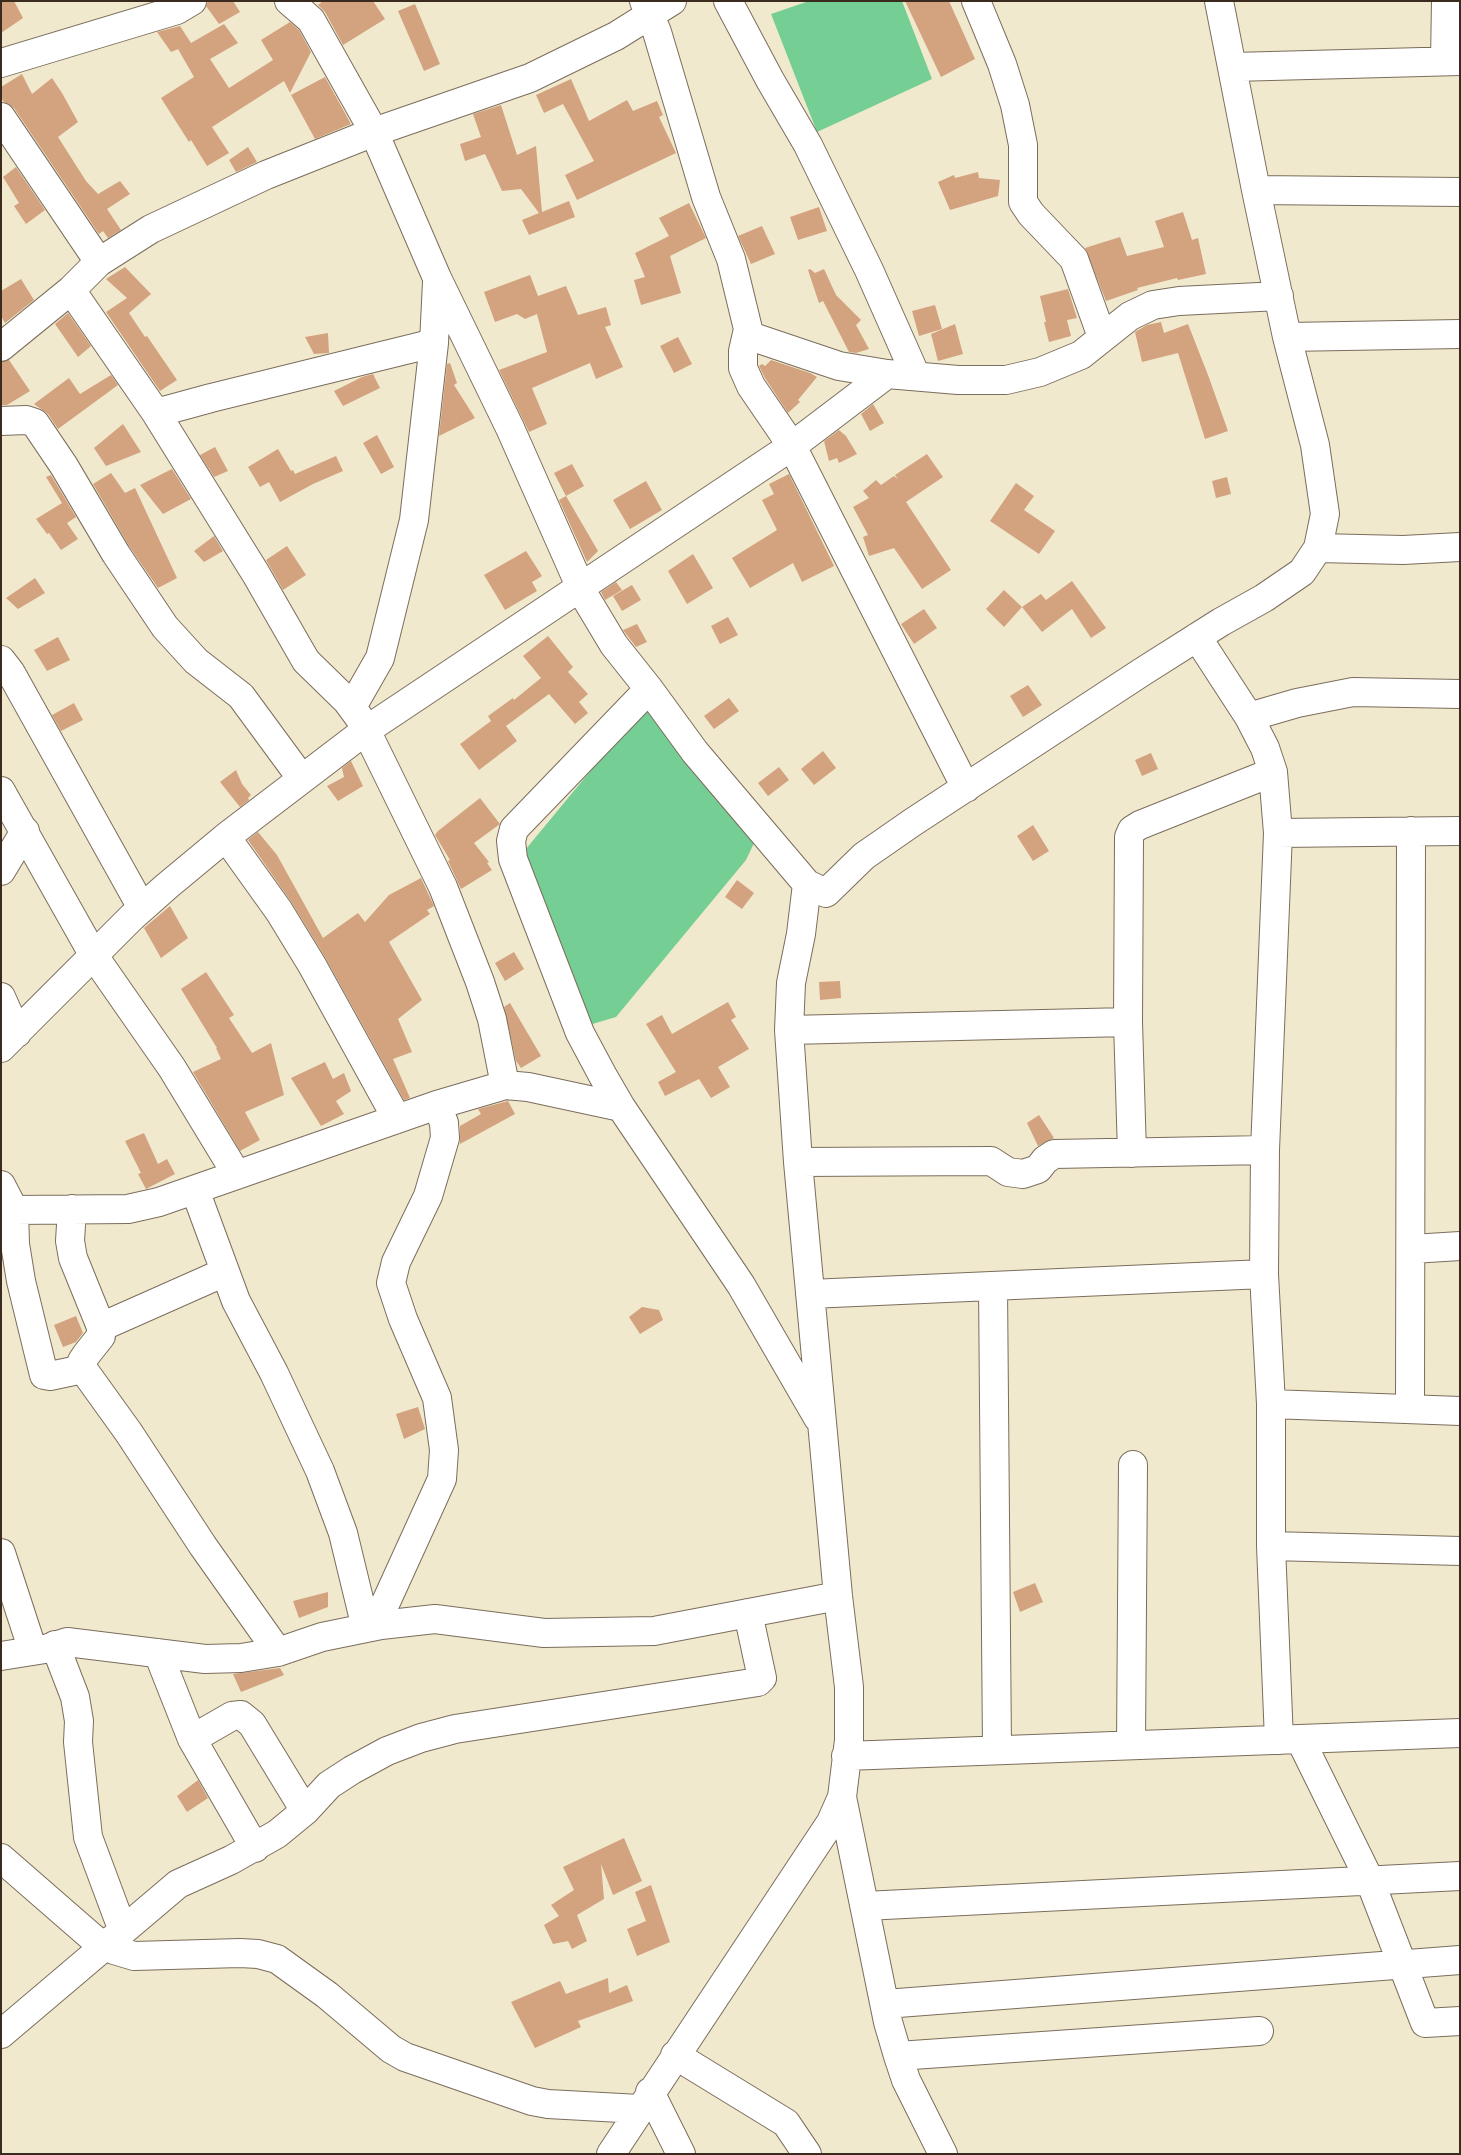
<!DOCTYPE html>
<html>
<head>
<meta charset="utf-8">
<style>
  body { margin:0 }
  #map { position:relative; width:1461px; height:2155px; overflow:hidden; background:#f1e9ce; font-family:"Patrick Hand",sans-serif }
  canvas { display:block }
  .frame { position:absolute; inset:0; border:2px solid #3b2a1e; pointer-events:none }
</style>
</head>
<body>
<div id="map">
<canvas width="1461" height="2155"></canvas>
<div class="frame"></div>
</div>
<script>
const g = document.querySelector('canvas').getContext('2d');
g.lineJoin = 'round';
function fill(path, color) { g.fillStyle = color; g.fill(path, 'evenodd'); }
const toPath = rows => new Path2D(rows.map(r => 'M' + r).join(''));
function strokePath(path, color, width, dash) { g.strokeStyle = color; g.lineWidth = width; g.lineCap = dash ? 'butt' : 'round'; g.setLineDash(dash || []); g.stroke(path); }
fill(toPath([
  [809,1,902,1,932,79,817,132,771,14],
  [644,706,756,839,746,860,616,1017,589,1025,521,855]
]), '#75ce94');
fill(toPath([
  [1,1,14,1,23,18,1,33],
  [208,1,233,1,240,12,219,24,206,6],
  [323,1,373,1,385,19,343,45,325,12,318,5],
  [905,1,949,1,975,59,941,77],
  [415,4,440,64,424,71,398,11],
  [290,22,299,30,311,52,290,93,284,81,212,127,229,153,207,166,191,140,189,142,161,98,194,77,178,49,181,48,171,52,157,32,180,26,191,43,224,24,238,43,210,59,229,88,273,60,261,40],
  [22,74,32,94,52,78,62,93,78,122,58,137,86,181,98,194,120,181,130,194,107,209,121,230,108,238,103,231,99,234,14,108,4,102,1,98,1,87],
  [325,77,351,124,315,139,291,95],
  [571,79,589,121,627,100,633,111,657,101,663,115,659,117,676,153,577,200,565,175,594,161,563,104,544,113,536,95],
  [501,105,517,155,536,146,542,212,569,201,575,217,529,235,522,220,539,213,521,189,502,191,485,154,465,161,460,144,481,137,473,114],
  [248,147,257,162,236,172,229,160],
  [16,167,45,210,26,224,14,206,19,203,3,177],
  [978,172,979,178,1000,180,998,196,950,210,938,182,954,175,955,178],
  [689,203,706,238,670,256,681,293,641,305,634,280,645,277,635,253,669,236,659,218],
  [819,207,827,231,798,240,790,217],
  [1183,212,1192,240,1198,238,1206,274,1178,280,1177,278,1137,288,1138,290,1106,301,1085,248,1120,237,1127,256,1164,247,1155,221],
  [762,226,775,254,751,264,738,236],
  [125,267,151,294,129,313,145,337,147,336,177,380,160,391,106,312,127,298,106,279],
  [810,269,815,273,824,269,836,295,861,320,856,325,869,349,856,353,849,352,823,301,819,303,808,270],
  [530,275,538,296,566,286,578,315,606,307,611,325,605,327,623,367,596,379,590,363,532,388,547,424,529,432,499,370,547,352,537,314,525,319,517,314,495,322,484,292],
  [21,279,34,300,5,323,1,316,1,291],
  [1068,289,1077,318,1067,320,1071,336,1049,342,1044,322,1046,322,1040,296],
  [935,305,942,329,919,336,912,311],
  [68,313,91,346,78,357,55,324],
  [1161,322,1164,333,1188,324,1208,375,1228,431,1205,439,1178,353,1142,362,1135,332,1147,325],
  [955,324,963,354,938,361,931,334],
  [328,333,329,353,314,354,305,337],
  [678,337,692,364,674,373,660,346],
  [9,360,30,391,7,405,1,405,1,362],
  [771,360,810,373,817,377,798,400,800,402,788,413,765,378,759,366,762,364,765,366],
  [450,363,457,383,454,385,475,418,439,436,447,364],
  [373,374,380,388,343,406,334,391,362,377],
  [111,375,118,385,58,429,48,414,34,404,69,378,80,394],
  [873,404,884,423,870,431,861,414],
  [123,424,141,452,106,466,94,448],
  [839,430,846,436,857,454,839,463,837,458,829,461,824,441],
  [377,435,394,467,381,474,363,443],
  [215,447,228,471,214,477,200,455],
  [278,449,291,471,293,470,295,474,336,456,343,471,313,484,280,502,269,482,260,487,248,467],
  [927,454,943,477,906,502,951,570,922,589,894,548,869,556,863,537,868,535,853,507,869,498,863,491,876,480,881,485,894,476,898,479,895,475],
  [572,464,584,486,566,496,554,473],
  [172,469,191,499,163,514,140,485],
  [111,473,125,493,135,488,177,578,158,588,129,546,93,484],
  [789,474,834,566,802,582,793,563,750,588,732,558,777,530,762,500,774,494,769,484],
  [51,475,76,517,67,523,78,539,61,550,49,533,47,534,36,519,62,503,46,477],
  [1227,477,1231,494,1216,498,1212,481],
  [646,481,662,510,630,529,613,500],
  [1016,483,1034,496,1024,510,1055,531,1039,554,990,521],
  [566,496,598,551,587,562,559,500],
  [214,536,223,551,204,562,194,551],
  [287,546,306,575,283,590,266,560],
  [526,551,542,576,532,582,537,591,505,610,484,575],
  [693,554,713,588,687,604,668,571],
  [35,578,45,593,18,609,6,598],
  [1072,581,1106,628,1091,638,1072,609,1042,632,1022,607,1041,594,1046,600],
  [616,582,622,590,605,600,601,592],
  [632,585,641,600,622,611,613,596],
  [1004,590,1022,607,1004,627,986,609],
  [924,609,937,628,914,644,901,624],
  [728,617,738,635,720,644,711,626],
  [637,624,647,642,636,647,623,630],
  [548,636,573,667,568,672,588,694,579,702,588,713,575,724,549,694,506,726,517,741,479,770,460,744,491,721,488,716,513,698,514,700,541,678,523,656],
  [58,637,70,660,47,671,34,650],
  [1028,685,1042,705,1023,717,1010,696],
  [729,698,739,711,714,729,704,716],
  [74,703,83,720,61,731,52,715],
  [823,751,836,768,814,785,801,769],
  [1151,753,1158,769,1142,776,1135,760],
  [351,761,363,786,338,801,327,786,344,777,342,768],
  [779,767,789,780,768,796,758,783],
  [236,770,242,784,251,795,248,798,249,800,240,807,220,782],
  [480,798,500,824,474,843,489,862,487,863,492,870,461,889,448,861,450,860,435,835,438,831],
  [1033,825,1049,851,1033,861,1017,836],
  [258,832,277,855,323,938,358,913,365,922,389,895,421,878,434,906,427,910,430,914,389,942,422,1000,398,1019,412,1052,393,1059,410,1098,404,1100,325,957,292,903,248,840],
  [737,880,754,893,742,909,725,897],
  [170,906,188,938,161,958,144,928],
  [514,952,524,969,505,981,495,963],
  [206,972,234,1015,229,1018,252,1053,271,1043,284,1095,245,1112,260,1140,240,1151,193,1072,221,1059,216,1048,217,1048,181,989],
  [840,981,841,998,820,1000,819,982],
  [728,1002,736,1017,731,1020,749,1049,718,1067,730,1087,711,1098,699,1079,665,1096,658,1082,676,1072,646,1024,662,1015,672,1034],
  [510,1003,541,1056,521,1068,516,1061,504,1007],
  [325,1062,333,1079,344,1073,351,1091,336,1101,344,1114,321,1126,291,1078],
  [508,1101,515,1114,460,1144,460,1126,481,1114,478,1109],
  [1039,1115,1054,1138,1038,1146,1027,1123],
  [144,1133,158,1164,167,1159,175,1174,146,1189,138,1174,141,1173,125,1141],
  [642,1307,659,1310,663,1320,640,1334,629,1317],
  [76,1316,83,1333,76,1342,63,1347,54,1325],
  [418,1407,425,1429,404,1439,396,1414],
  [1035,1583,1043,1602,1020,1612,1013,1592],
  [328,1592,328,1607,299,1618,293,1601],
  [280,1668,284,1675,241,1692,233,1674],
  [198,1780,208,1798,187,1812,177,1796],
  [624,1838,642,1881,613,1895,601,1864,604,1899,577,1915,587,1941,572,1949,568,1941,553,1944,544,1925,559,1916,551,1905,574,1890,563,1867],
  [651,1885,670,1942,637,1956,627,1929,646,1921,635,1892],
  [608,1978,609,1993,627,1985,633,2001,578,2021,581,2027,535,2048,511,2002,560,1981,566,1994]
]), '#d3a27f');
const minor = toPath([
  [289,1,311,20,374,132,437,278,510,428,584,595,614,645,649,689,695,752,807,884],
  [644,1,657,32,706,197,731,259,748,329,743,351,743,368,751,386,792,446,966,788],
  [728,1,770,80,808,145,869,270,916,376],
  [976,1,1002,64,1015,105,1023,145,1023,202,1031,214,1074,259,1102,337],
  [1445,61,1446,1],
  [1,63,177,10,192,1],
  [1233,67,1460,61],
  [1,117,99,262],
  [1256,190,1460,192],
  [71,290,156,413,256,574,306,661,347,701,361,720,443,887,480,982,492,1019,505,1085],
  [747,335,839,366,887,374,958,380,1006,380,1040,372,1081,355,1130,316,1153,305,1179,301,1279,296],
  [1287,337,1460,334],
  [1,347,71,290,99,262,151,229,266,175,374,132,530,78,616,36,672,1],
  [156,413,211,398,434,343],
  [1,421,26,420,35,423,64,466,116,554,165,627,196,661,241,696,302,779],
  [1318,548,1403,550,1460,547],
  [1197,637,1249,717,1265,748,1273,772,1278,833,1265,1150,1264,1274,1271,1404,1271,1546,1279,1740],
  [1,660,11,673,142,908],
  [649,689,514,829,511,841,513,859,580,1033,603,1076,621,1107,741,1285,818,1418],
  [352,707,380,658,414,520,434,343,437,282],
  [1249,717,1297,703,1353,692,1460,694],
  [1,791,94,956,172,1068,237,1175],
  [1278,833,1460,831],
  [226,837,279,911,312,965,397,1119],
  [1,871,25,831],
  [1,997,17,1033],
  [789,1030,1128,1022],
  [1,1048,132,917,167,886,226,837,365,731,792,446,887,374],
  [1132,1153,1128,1022,1129,837,1132,830,1140,825,1273,772],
  [798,1162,991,1161,1008,1172,1023,1174,1038,1169,1045,1160,1054,1154,1265,1150],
  [1,1185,14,1210,15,1244,21,1281,44,1375,50,1376,83,1369],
  [195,1190,236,1301,274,1373,320,1471,343,1533,366,1628],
  [72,1209,70,1241,73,1258,101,1327,101,1336,86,1355,82,1361,83,1369,129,1433,203,1546,278,1652],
  [14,1210,128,1209,159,1202,437,1105,505,1085,528,1087,621,1107],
  [1412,1249,1460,1246],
  [993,1286,997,1749],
  [810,1294,1264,1274],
  [101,1327,225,1272],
  [1271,1404,1460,1411],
  [1410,1409,1411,831],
  [1271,1546,1460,1551],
  [1,1553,33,1651],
  [365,1621,379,1613,386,1602,442,1479,444,1450,437,1398,403,1319,391,1283,396,1262,428,1196,445,1138,444,1123,437,1105],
  [55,1645,75,1697,79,1721,78,1742,88,1837,123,1931],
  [158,1653,192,1739,255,1848],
  [1,1656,45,1649,67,1642,205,1659,241,1658,278,1652,322,1637,381,1625,435,1619,544,1633,654,1631,838,1596],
  [192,1739,232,1716,241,1715,252,1724,305,1811],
  [1300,1739,1370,1881,1425,2023,1460,2021],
  [1131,1745,1133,1465],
  [846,1756,1460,1733],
  [842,1797,888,2022,898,2056,906,2080,943,2154],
  [1,1858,94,1939,114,1950,134,1956,240,1953,258,1954,277,1959,327,1995,391,2049,405,2057,532,2101,548,2104,639,2109],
  [865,1906,1460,1876],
  [885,2004,1460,1960],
  [1,2034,178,1884,231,1860,277,1834,305,1811,329,1785,352,1770,387,1751,421,1738,455,1729,758,1682,762,1678,748,1613],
  [675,2055,786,2123,807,2154],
  [898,2056,1259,2031],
  [650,2092,681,2154],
  [611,2154,831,1822,842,1797,849,1740,849,1687,838,1596,798,1162,789,1030,791,983,801,934,807,884,826,893,864,856,913,822,1142,672,1221,622,1264,598,1302,572,1318,548,1325,514,1315,445,1287,337,1256,190,1219,1]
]);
strokePath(minor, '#7b6d5c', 30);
strokePath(minor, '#fff', 28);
</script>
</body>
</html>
